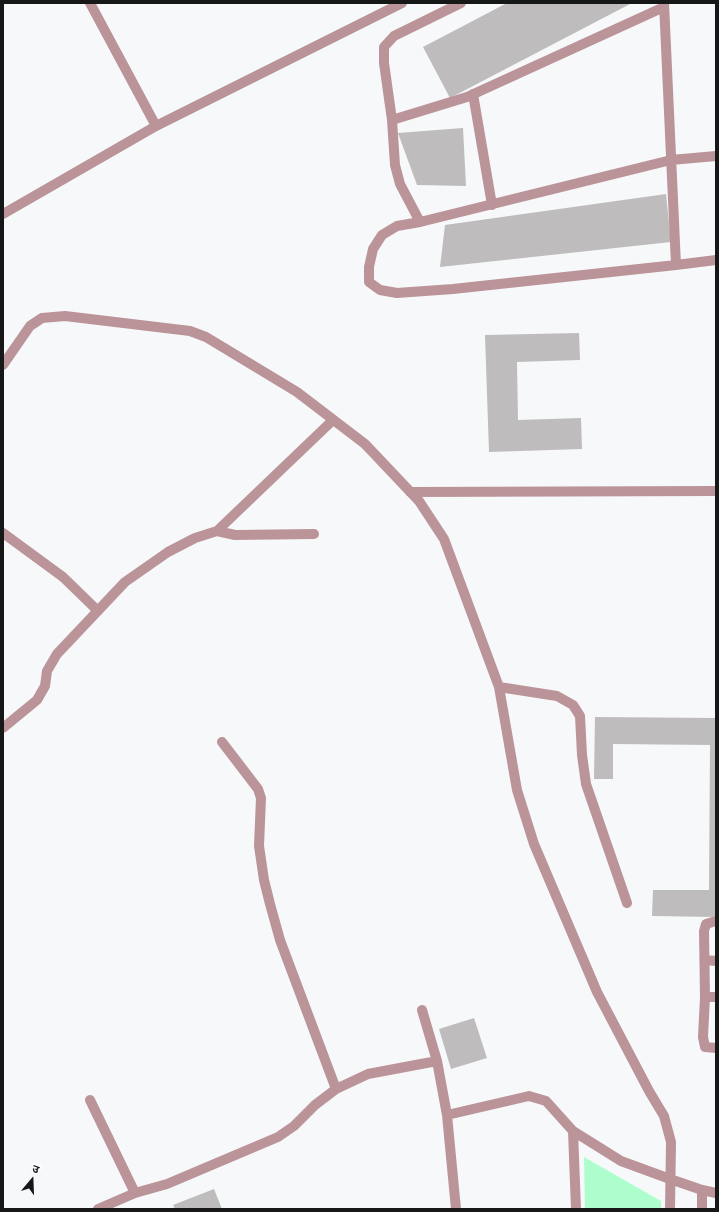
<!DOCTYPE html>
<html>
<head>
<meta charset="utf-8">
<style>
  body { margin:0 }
  #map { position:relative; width:719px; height:1212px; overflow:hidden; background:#f7f8fa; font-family:Cabin,"Noto Sans Devanagari",sans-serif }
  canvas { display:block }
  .frame { position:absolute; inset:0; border:4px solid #161717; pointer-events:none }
  .north { position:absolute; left:12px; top:1160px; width:40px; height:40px; -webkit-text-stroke:3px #fff; paint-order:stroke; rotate:19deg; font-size:11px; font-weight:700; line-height:16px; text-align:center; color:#161717 }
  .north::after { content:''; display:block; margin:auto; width:14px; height:18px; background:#161717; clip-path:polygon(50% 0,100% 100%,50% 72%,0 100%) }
</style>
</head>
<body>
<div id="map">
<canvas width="719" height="1212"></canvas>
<div class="frame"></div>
<div class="north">उ</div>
</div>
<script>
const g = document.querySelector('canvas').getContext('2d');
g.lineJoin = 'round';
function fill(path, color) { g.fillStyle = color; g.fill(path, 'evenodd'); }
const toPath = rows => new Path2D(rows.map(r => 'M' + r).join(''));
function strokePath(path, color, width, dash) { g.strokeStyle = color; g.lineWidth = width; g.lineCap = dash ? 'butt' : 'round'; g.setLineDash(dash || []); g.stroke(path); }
fill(toPath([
  [584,1157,661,1201,661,1209,585,1209]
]), '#aefecd');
fill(toPath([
  [507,3,632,3,450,98,423,47],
  [463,128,466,186,417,185,398,133],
  [666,194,671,242,440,267,445,225],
  [579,333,580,360,517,362,518,420,581,418,582,449,489,452,485,335],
  [595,717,716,718,716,917,652,916,653,890,709,890,710,745,613,744,613,779,594,779],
  [474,1018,487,1058,451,1069,439,1029],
  [214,1189,222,1209,175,1209,173,1205]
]), '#bebcbd');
strokePath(toPath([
  [90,3,156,126],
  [461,3,394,36,384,47,384,63,392,120,395,165,400,184,420,222,397,226,382,235,373,249,369,267,369,282,380,290,397,293,453,289,676,265,664,3],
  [473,94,492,205],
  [392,120,467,97,664,7],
  [3,214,156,126,402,3],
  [420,222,671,160,716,156],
  [676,265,716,260],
  [3,365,30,326,42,318,65,316,190,331,206,337,297,392,365,444,419,501,444,539,499,687,517,790,534,844,597,992,649,1091,664,1116,671,1142,670,1209],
  [410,492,716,491],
  [217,531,235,535,314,534],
  [3,533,63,577,98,611],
  [499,687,557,696,573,705,580,716,582,755,586,784,627,903],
  [3,728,37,700,45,686,47,671,57,654,125,582,168,552,195,538,217,531,333,420],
  [222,742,258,789,261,798,259,846,264,880,270,904,280,940,336,1089],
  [716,921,706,924,704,931,705,997,703,1037,705,1047,716,1048],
  [706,960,716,961],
  [705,997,716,997],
  [422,1010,437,1061,447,1115,456,1209],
  [90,1100,135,1193],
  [447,1115,529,1096,546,1101,573,1131,621,1161,670,1179,702,1190,716,1193],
  [573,1131,576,1209],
  [702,1190,702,1209],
  [98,1209,135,1193,167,1184,278,1137,294,1126,315,1105,336,1089,368,1074,437,1061]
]), '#bb9499', 10);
</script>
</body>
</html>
